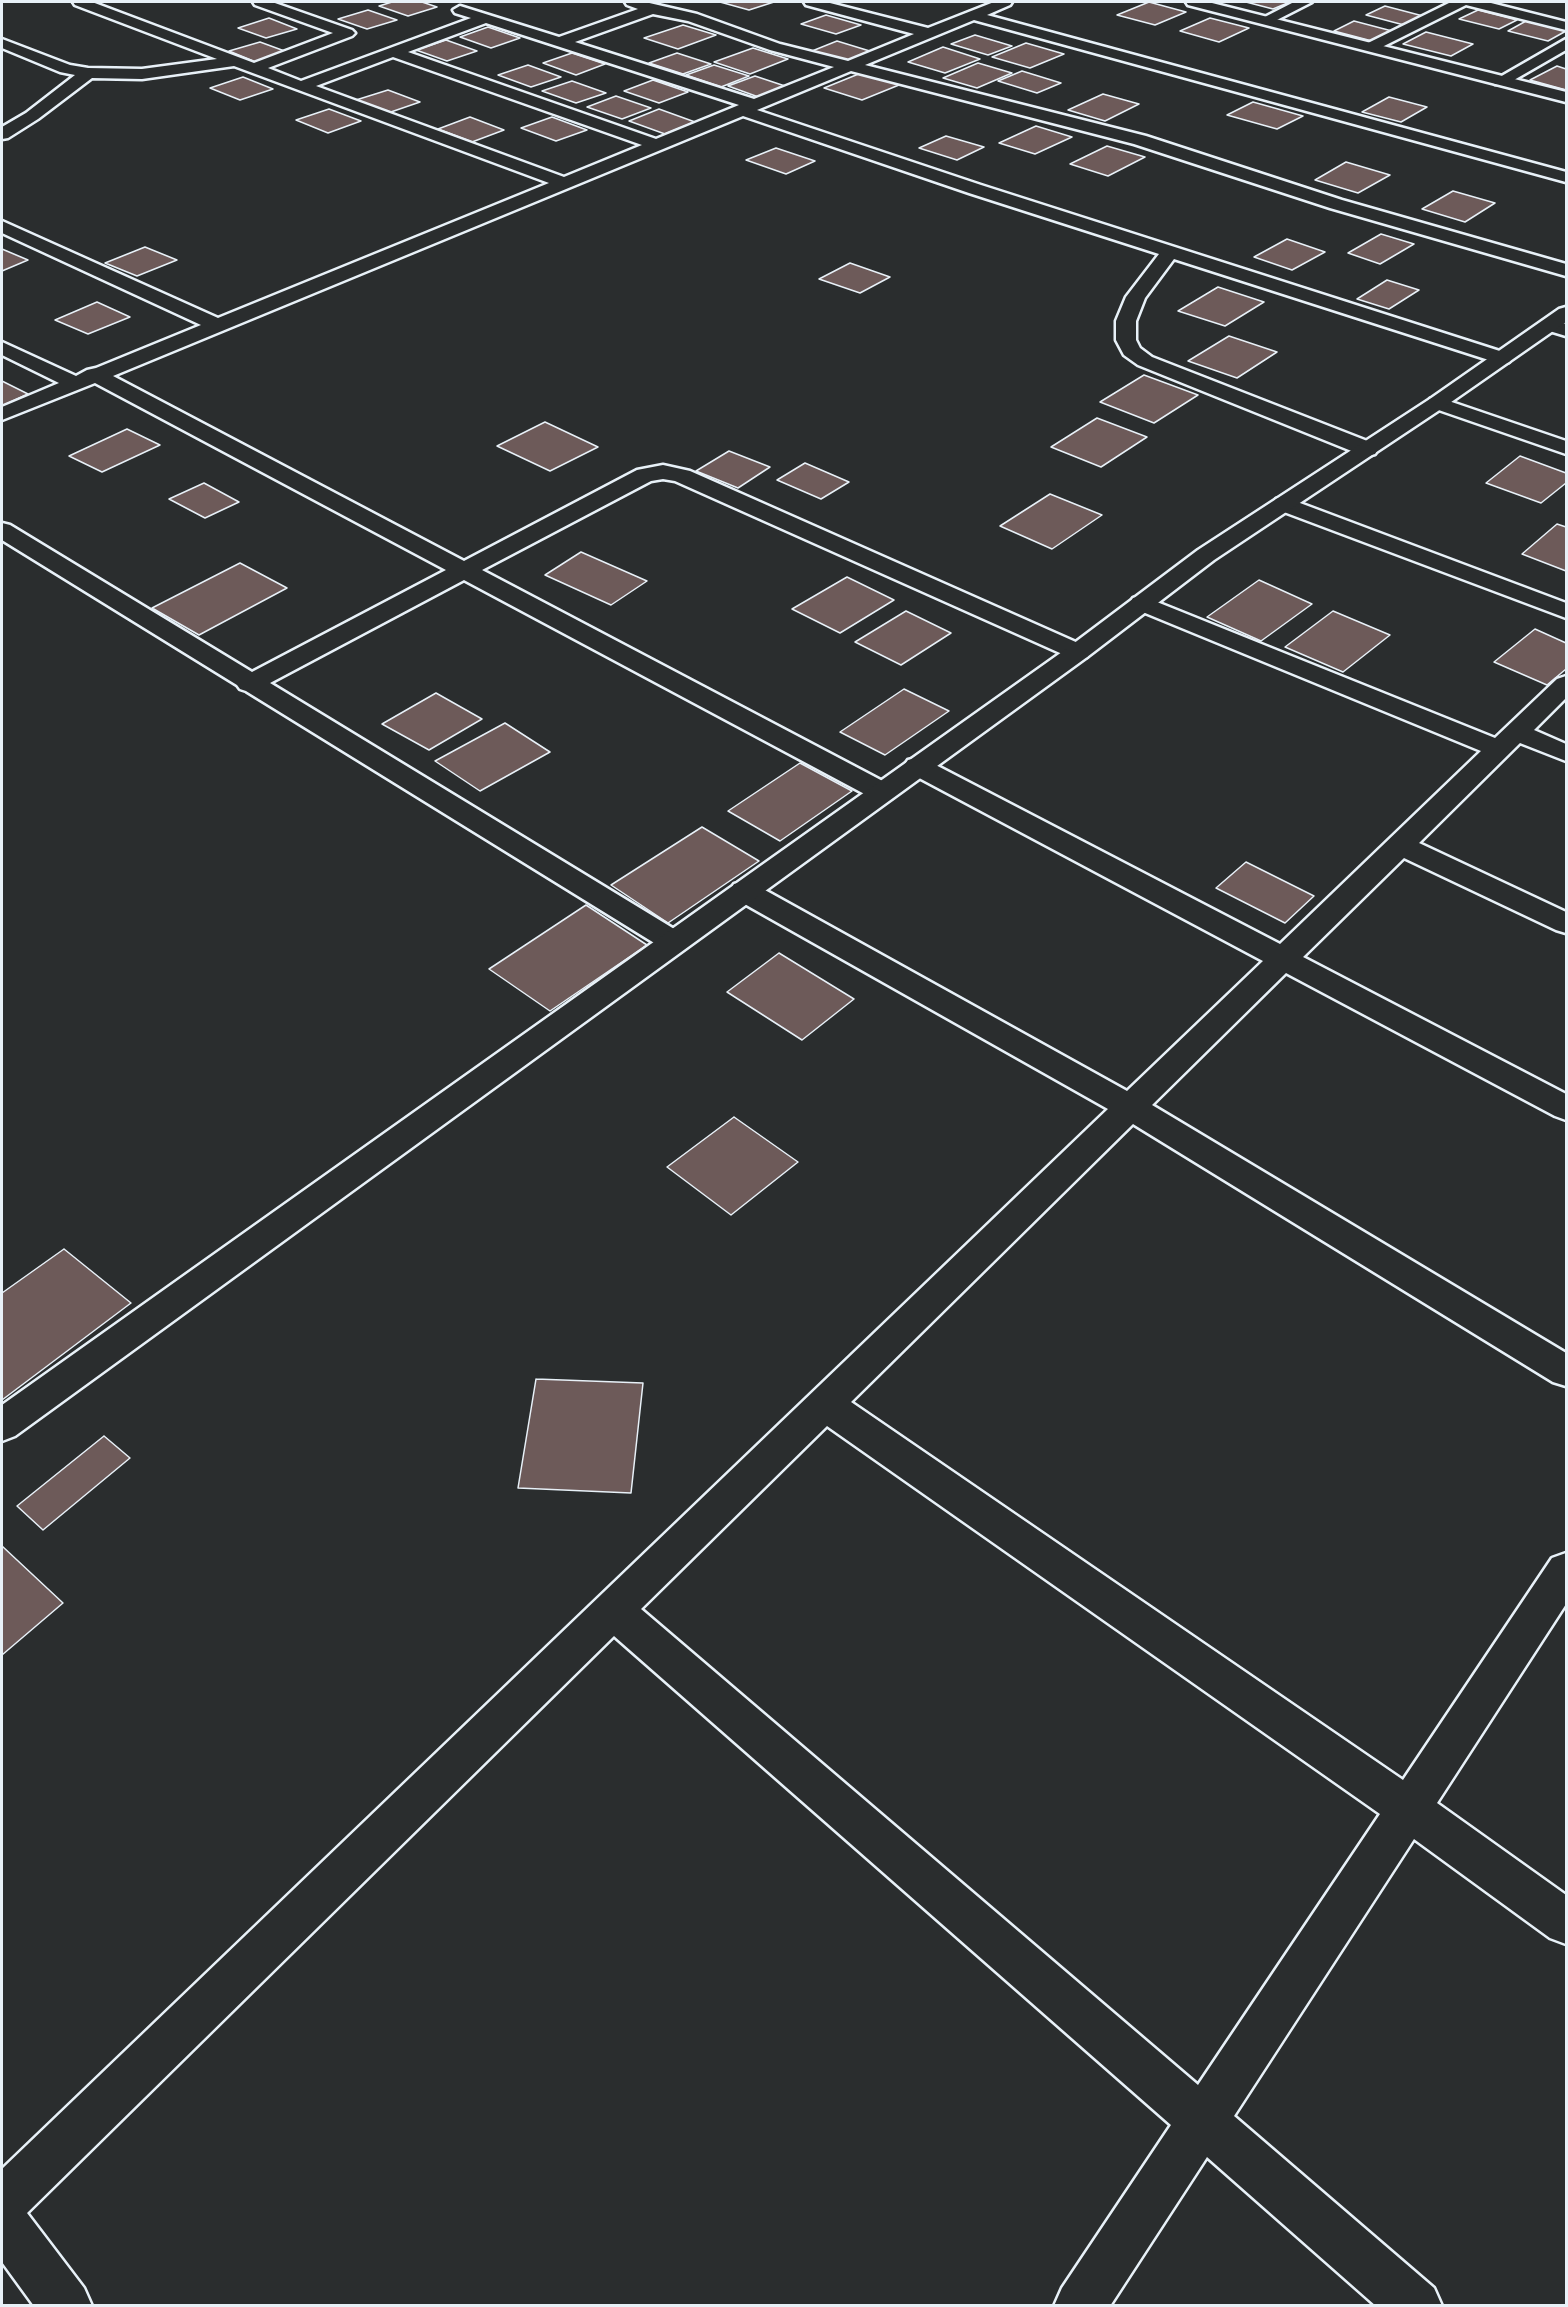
<!DOCTYPE html>
<html>
<head>
<meta charset="utf-8">
<style>
  body { margin:0 }
  #map { position:relative; width:1568px; height:2307px; overflow:hidden; background:#2a2d2e; font-family:Itim,sans-serif }
  canvas { display:block }
  .frame { position:absolute; inset:0; border:3px solid #e8f1f8; pointer-events:none }
</style>
</head>
<body>
<div id="map">
<canvas width="1568" height="2307"></canvas>
<div class="frame"></div>
</div>
<script>
const g = document.querySelector('canvas').getContext('2d');
g.lineJoin = 'round';
function fill(path, color) { g.fillStyle = color; g.fill(path, 'evenodd'); }
const toPath = rows => new Path2D(rows.map(r => 'M' + r).join(''));
function strokePath(path, color, width, dash) { g.strokeStyle = color; g.lineWidth = width; g.lineCap = dash ? 'butt' : 'round'; g.setLineDash(dash || []); g.stroke(path); }
const building = toPath([
  [392,2,422,2,437,7,408,16,379,6,392,2],
  [720,2,774,2,749,10,720,2],
  [1149,2,1186,12,1155,25,1117,15,1149,2],
  [1246,2,1290,2,1273,9,1246,2],
  [1385,6,1423,16,1404,25,1366,15,1385,6],
  [368,10,397,20,367,29,338,19,368,10],
  [1478,10,1517,20,1499,29,1459,19,1478,10],
  [826,15,861,25,836,34,801,24,826,15],
  [269,18,297,29,266,38,238,28,269,18],
  [1210,18,1249,28,1219,42,1180,31,1210,18],
  [1354,21,1392,31,1372,41,1334,31,1354,21],
  [1526,21,1566,31,1548,41,1508,31,1526,21],
  [683,25,716,35,678,49,644,38,683,25],
  [488,27,520,38,491,48,460,37,488,27],
  [1426,32,1473,44,1451,56,1403,44,1426,32],
  [975,35,1012,46,988,55,951,44,975,35],
  [446,40,477,51,447,61,416,50,446,40],
  [837,41,873,52,847,62,812,51,837,41],
  [260,42,290,53,258,63,229,51,260,42],
  [1026,43,1064,54,1030,68,992,57,1026,43],
  [943,47,980,59,945,73,908,62,943,47],
  [753,48,788,59,750,74,714,62,753,48],
  [572,53,605,64,576,75,543,63,572,53],
  [677,53,711,64,683,74,649,63,677,53],
  [978,63,1012,73,977,88,943,78,978,63],
  [528,65,561,77,531,87,498,75,528,65],
  [714,65,749,76,721,87,686,75,714,65],
  [1557,66,1566,69,1566,90,1530,80,1557,66],
  [1022,71,1061,83,1037,93,998,81,1022,71],
  [861,73,899,85,862,100,824,88,861,73],
  [755,76,791,88,764,99,728,86,755,76],
  [243,77,273,89,240,100,210,88,243,77],
  [653,80,688,92,659,103,624,91,653,80],
  [572,81,606,93,576,103,542,91,572,81],
  [388,90,420,102,388,113,356,100,388,90],
  [1103,94,1139,104,1105,121,1068,110,1103,94],
  [616,96,651,108,622,119,587,107,616,96],
  [1389,97,1427,107,1401,122,1362,112,1389,97],
  [1253,102,1303,116,1277,129,1227,115,1253,102],
  [329,109,361,121,328,133,296,120,329,109],
  [659,109,695,122,665,134,629,121,659,109],
  [470,117,504,130,472,142,438,129,470,117],
  [552,117,587,130,556,141,521,128,552,117],
  [1036,126,1072,137,1035,154,999,143,1036,126],
  [946,136,984,147,957,160,919,148,946,136],
  [1107,146,1145,157,1108,176,1070,164,1107,146],
  [776,148,815,161,786,174,746,160,776,148],
  [1346,162,1390,175,1358,193,1315,180,1346,162],
  [1453,191,1495,203,1465,222,1422,209,1453,191],
  [1381,234,1414,244,1380,264,1348,253,1381,234],
  [1287,239,1325,252,1292,270,1254,257,1287,239],
  [145,247,177,260,137,276,105,263,145,247],
  [2,249,28,260,2,271,2,249],
  [850,263,890,277,860,293,819,279,850,263],
  [1387,280,1419,290,1389,309,1357,299,1387,280],
  [1218,287,1264,302,1225,326,1178,311,1218,287],
  [97,302,130,317,88,334,55,320,97,302],
  [1229,336,1277,352,1237,378,1188,361,1229,336],
  [1144,375,1198,395,1154,423,1100,402,1144,375],
  [2,381,28,394,2,406,2,381],
  [1097,418,1147,437,1101,467,1051,447,1097,418],
  [545,422,598,447,550,471,497,446,545,422],
  [127,429,160,445,102,472,69,456,127,429],
  [729,451,770,467,738,488,696,471,729,451],
  [1520,456,1566,473,1566,483,1541,503,1486,483,1520,456],
  [805,463,849,482,821,499,777,480,805,463],
  [204,483,239,502,205,518,169,499,204,483],
  [1050,494,1102,515,1052,549,1000,526,1050,494],
  [1557,524,1566,527,1566,571,1522,554,1557,524],
  [581,552,647,581,611,605,545,575,581,552],
  [240,563,287,588,199,635,152,608,240,563],
  [847,577,894,600,840,633,792,609,847,577],
  [1259,580,1312,604,1261,641,1207,617,1259,580],
  [906,611,951,633,901,665,855,642,906,611],
  [1333,611,1390,635,1343,672,1285,647,1333,611],
  [1535,629,1566,643,1566,669,1547,685,1494,662,1535,629],
  [904,689,949,711,885,755,840,732,904,689],
  [436,693,482,719,429,750,382,724,436,693],
  [505,723,550,752,480,791,435,761,505,723],
  [800,763,852,791,780,841,728,811,800,763],
  [702,827,759,861,668,923,611,885,702,827],
  [1246,862,1314,896,1285,923,1216,888,1246,862],
  [586,905,647,945,550,1011,489,969,586,905],
  [779,953,854,999,802,1040,727,992,779,953],
  [734,1117,798,1162,731,1215,667,1167,734,1117],
  [64,1249,131,1303,2,1400,2,1293,64,1249],
  [536,1379,643,1383,631,1493,518,1488,536,1379],
  [104,1436,130,1458,43,1530,17,1506,104,1436],
  [2,1546,63,1603,2,1655,2,1546]
]);
fill(building, '#6d5a59');
strokePath(building, '#e8f1f8', 1.5);
const minor = toPath([
  [73,2,92,2,254,63,333,33,255,5,253,2,272,2,352,30,355,33,352,36,268,68,301,81,471,18,455,13,453,10,460,6,559,37,638,9,627,5,625,2,645,2,697,14,780,44,848,61,914,34,806,5,804,2,826,2,928,28,994,2,1012,2,1010,5,987,15,1566,172,1566,182,974,20,865,65,1146,136,1342,200,1566,264,1566,276,1330,208,1134,144,851,71,757,110,981,185,1509,354,1512,358,1509,362,1502,364,1495,362,1174,259,1145,298,1136,321,1136,340,1140,348,1152,357,1375,444,1378,449,1375,454,1367,456,1359,454,1138,365,1124,355,1116,340,1116,321,1126,297,1159,254,969,193,743,116,113,376,464,561,637,470,663,465,690,471,1087,647,1090,652,1087,657,1078,659,1069,657,675,481,663,479,651,481,482,570,892,786,896,792,892,798,882,800,872,798,464,580,270,683,684,935,689,942,684,949,674,952,664,949,246,691,240,689,237,685,2,540,2,523,10,525,252,672,446,570,95,383,2,420,2,407,59,383,2,355,2,342,76,376,87,370,96,368,201,325,2,233,2,221,218,318,549,183,234,66,142,79,92,78,38,119,8,138,2,139,2,127,26,113,75,75,60,72,2,48,2,39,70,65,88,68,142,69,217,59,75,5,73,2],
  [653,14,688,21,770,50,834,67,754,99,575,42,653,14],
  [486,23,739,105,656,139,408,52,486,23],
  [393,57,642,145,564,177,316,86,393,57],
  [1294,2,1312,2,1271,23,1266,24,1259,20,1294,2],
  [1451,2,1487,2,1566,22,1566,30,1466,5,1376,50,1366,50,1363,47,1366,44,1451,2],
  [1566,39,1566,50,1507,84,1495,84,1493,81,1566,39],
  [1550,319,1566,324,1566,336,1543,329,1540,325,1543,321,1550,319],
  [1437,397,1566,441,1566,454,1430,407,1427,403,1430,399,1437,397],
  [1284,497,1566,603,1566,618,1276,509,1273,504,1276,499,1284,497],
  [1142,596,1495,738,1557,679,1566,676,1566,698,1534,730,1566,744,1566,761,1520,743,1419,843,1566,912,1566,933,1556,930,1404,858,1303,957,1566,1094,1566,1120,1555,1116,1286,973,1152,1105,1566,1353,1566,1386,1553,1382,1133,1124,851,1402,1403,1780,1552,1558,1566,1553,1566,1604,1437,1803,1566,1895,1566,1944,1550,1938,1414,1839,1234,2116,1434,2288,1442,2306,1376,2306,1207,2157,1110,2306,1054,2306,1062,2288,1171,2125,614,1636,27,2213,84,2288,92,2306,34,2306,2,2262,2,2169,1108,1109,734,898,730,891,734,884,744,882,754,884,1127,1091,1263,961,908,772,904,766,908,760,917,758,926,760,1280,944,1481,751,1133,608,1130,603,1133,598,1142,596],
  [827,1426,1380,1814,1198,2085,641,1609,827,1426]
]);
const tertiary = toPath([
  [1186,2,1208,2,1566,92,1566,102,1188,5,1186,2]
]);
const secondary = toPath([
  [1566,307,1566,322,1444,407,1214,560,1087,657,15,1436,2,1441,2,1405,1069,647,1198,550,1430,399,1559,309,1566,307]
]);
strokePath(minor, '#e8f1f8', 5);
strokePath(tertiary, '#e8f1f8', 5);
strokePath(secondary, '#e8f1f8', 5);
fill(minor, '#2a2d2e');
fill(tertiary, '#2a2d2e');
fill(secondary, '#2a2d2e');
</script>
</body>
</html>
